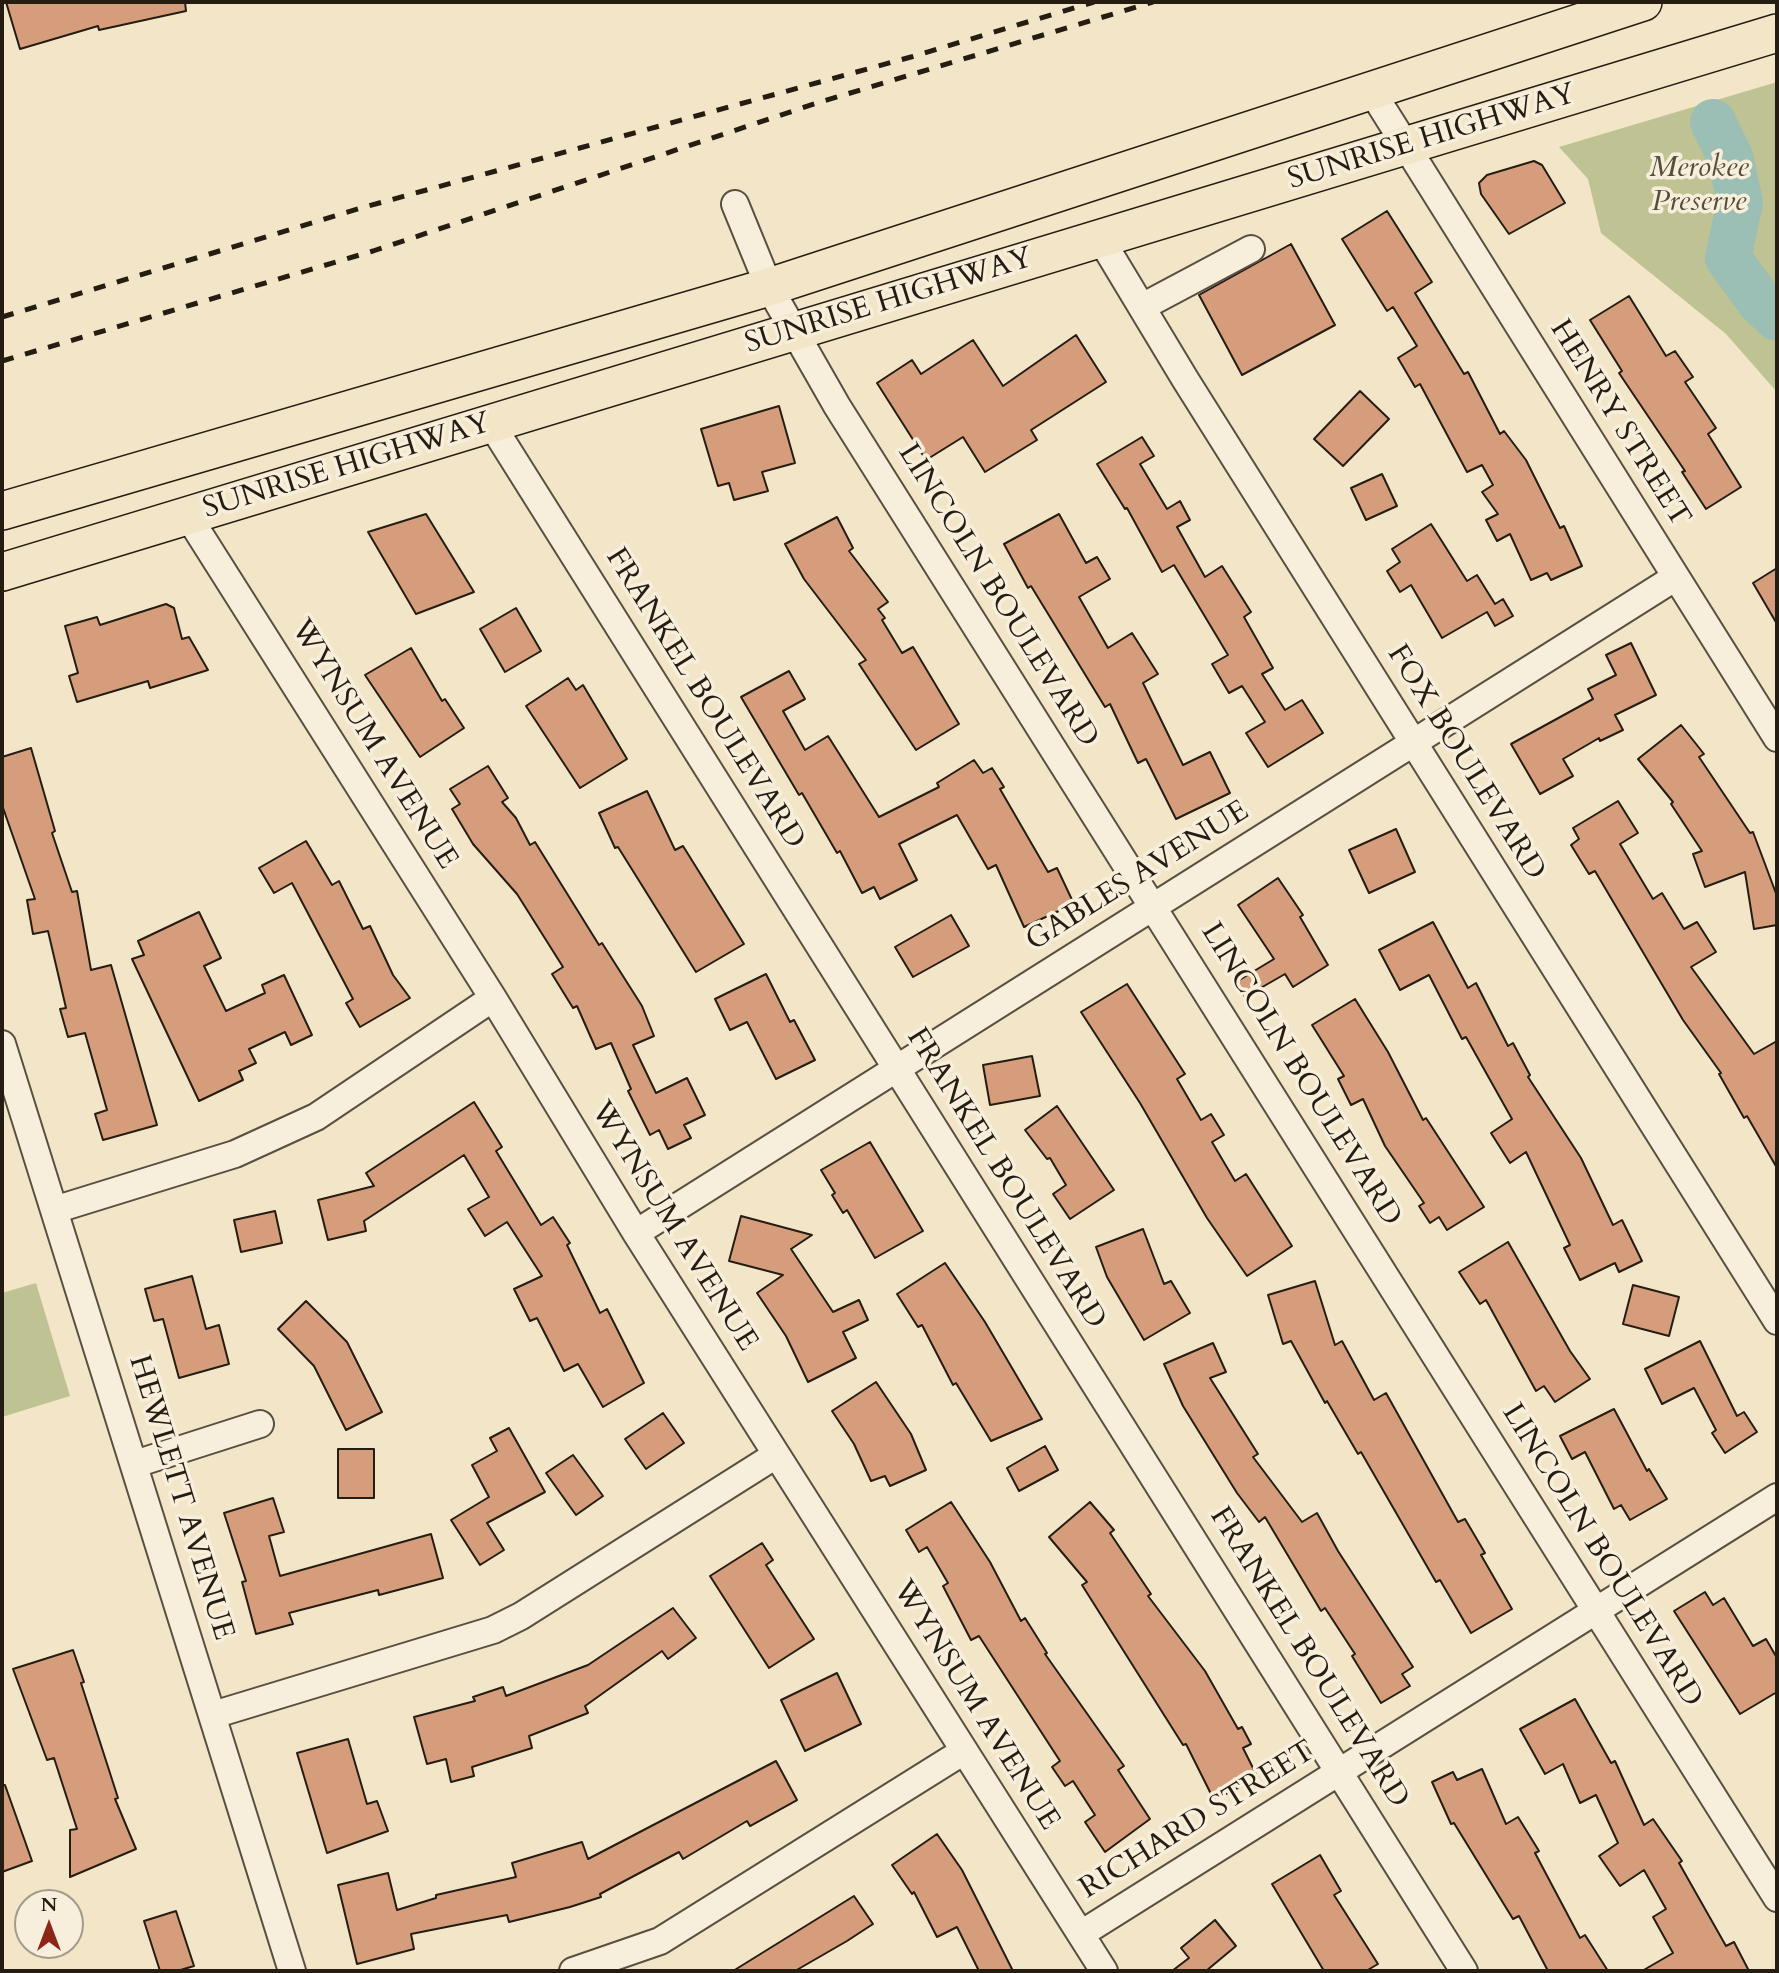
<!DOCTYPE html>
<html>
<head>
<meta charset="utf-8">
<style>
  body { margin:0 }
  #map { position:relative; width:1779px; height:1973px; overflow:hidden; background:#f2e5c8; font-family:Cardo,serif }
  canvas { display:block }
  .frame { position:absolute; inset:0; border:4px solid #251d12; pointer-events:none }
  .north { position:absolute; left:14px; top:1889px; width:70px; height:70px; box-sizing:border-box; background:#f7eedb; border:2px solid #a39a8b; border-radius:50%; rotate:0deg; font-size:19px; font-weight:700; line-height:28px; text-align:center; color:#251d12 }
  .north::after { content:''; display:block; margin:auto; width:24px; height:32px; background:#8f2418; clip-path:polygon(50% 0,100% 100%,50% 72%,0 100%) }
</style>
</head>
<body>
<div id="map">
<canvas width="1779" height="1973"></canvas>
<div class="frame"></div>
<div class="north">N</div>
</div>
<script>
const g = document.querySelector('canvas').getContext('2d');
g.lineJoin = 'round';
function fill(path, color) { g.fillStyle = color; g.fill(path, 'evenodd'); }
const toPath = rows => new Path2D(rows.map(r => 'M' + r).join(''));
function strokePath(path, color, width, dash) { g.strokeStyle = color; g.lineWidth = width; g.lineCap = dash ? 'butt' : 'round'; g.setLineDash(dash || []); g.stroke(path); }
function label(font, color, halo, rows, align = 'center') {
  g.font = font + ' Cardo,serif'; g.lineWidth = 7; g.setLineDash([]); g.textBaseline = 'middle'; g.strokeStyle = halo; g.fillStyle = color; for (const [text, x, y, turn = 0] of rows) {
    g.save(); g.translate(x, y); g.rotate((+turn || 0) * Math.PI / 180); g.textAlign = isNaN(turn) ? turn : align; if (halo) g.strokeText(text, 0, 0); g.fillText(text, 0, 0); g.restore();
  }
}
fill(toPath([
  [1777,82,1777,392,1726,334,1601,233,1588,179,1559,147],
  [36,1283,70,1396,2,1417,2,1293]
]), '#bfc393');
strokePath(toPath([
  [1713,122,1730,157,1740,202,1728,258,1760,302,1777,318]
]), '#9bbfb4', 46);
const building = toPath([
  [6,2,185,2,186,11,99,30,98,26,20,49,6,2],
  [1534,161,1542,165,1565,203,1509,234,1481,194,1479,183,1487,175,1534,161],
  [1387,211,1432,282,1415,293,1464,374,1468,372,1500,434,1504,431,1526,460,1560,528,1564,526,1582,566,1551,580,1547,573,1531,580,1510,534,1497,541,1486,520,1498,514,1482,492,1493,485,1482,465,1467,472,1420,384,1415,387,1398,358,1417,346,1393,307,1387,311,1342,239,1387,211],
  [1291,244,1335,325,1242,375,1199,295,1291,244],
  [1629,296,1666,356,1675,351,1693,377,1685,382,1716,428,1708,434,1741,487,1706,509,1682,472,1685,471,1619,373,1622,371,1590,320,1629,296],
  [1076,335,1106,382,1031,430,1037,440,985,472,963,437,926,460,877,383,912,360,921,374,973,340,1003,386,1076,335],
  [1360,391,1389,419,1343,466,1314,439,1360,391],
  [779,406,795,463,762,472,768,491,734,500,729,483,718,486,701,429,779,406],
  [1142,437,1154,456,1140,464,1167,509,1180,501,1190,520,1177,527,1205,577,1222,566,1251,612,1244,617,1273,668,1262,674,1285,710,1302,700,1323,733,1268,767,1246,733,1265,722,1242,686,1229,693,1212,664,1228,655,1174,565,1162,572,1127,508,1125,509,1097,464,1142,437],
  [1382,474,1397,506,1366,520,1351,488,1382,474],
  [426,514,474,592,416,614,368,532,426,514],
  [1059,514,1086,563,1097,557,1110,579,1079,597,1108,648,1132,633,1158,674,1143,683,1183,765,1210,752,1230,793,1176,819,1146,759,1138,763,1110,704,1105,707,1031,586,1028,588,1004,544,1059,514],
  [837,517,853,548,849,551,888,602,878,609,885,618,882,620,902,653,913,647,959,724,916,750,859,664,866,660,804,579,785,544,837,517],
  [1431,524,1467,581,1477,575,1495,604,1503,599,1513,616,1495,626,1487,612,1442,638,1411,585,1400,592,1387,571,1400,562,1392,549,1431,524],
  [1777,568,1777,624,1753,583,1777,568],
  [166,604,174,608,182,639,189,637,208,670,150,688,148,681,77,702,69,676,78,673,65,626,97,617,100,625,166,604],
  [516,608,541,651,505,672,480,629,516,608],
  [1631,643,1656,695,1615,715,1623,730,1600,741,1599,738,1563,759,1573,776,1540,794,1511,744,1593,699,1588,689,1616,675,1606,655,1631,643],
  [411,648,442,701,445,699,464,728,420,757,365,675,411,648],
  [789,671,805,699,783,711,805,750,828,736,879,817,939,787,937,783,974,760,983,773,992,768,1004,787,1000,789,1048,872,1057,868,1074,904,1024,927,996,865,988,869,957,815,899,844,917,880,880,899,874,887,862,893,840,851,837,853,802,793,799,795,741,697,789,671],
  [568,678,576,690,583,685,627,759,580,788,526,706,568,678],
  [1681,725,1704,754,1699,757,1750,833,1753,832,1777,896,1777,925,1754,929,1745,872,1705,887,1693,854,1702,851,1671,804,1673,802,1638,759,1681,725],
  [31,748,55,831,52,833,72,892,77,891,91,970,111,965,157,1125,103,1140,95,1114,107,1110,85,1033,68,1037,60,1009,66,1008,48,931,33,934,27,900,35,899,2,805,2,757,31,748],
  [488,766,508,798,502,802,516,818,530,845,535,842,599,945,602,943,642,1006,654,1036,633,1045,656,1093,687,1078,705,1115,684,1125,691,1138,668,1149,659,1130,650,1135,628,1091,631,1089,611,1043,596,1049,577,1006,573,1008,552,974,563,967,517,894,473,844,452,809,460,804,450,789,488,766],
  [647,791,675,850,683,846,744,944,696,972,618,847,615,848,599,813,647,791],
  [1618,801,1638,833,1620,844,1653,899,1662,893,1684,929,1697,922,1716,952,1691,967,1754,1054,1777,1041,1777,1168,1747,1116,1744,1118,1719,1074,1721,1073,1683,1020,1595,871,1589,874,1571,845,1579,839,1573,828,1618,801],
  [1396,829,1415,872,1369,893,1349,850,1396,829],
  [306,841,332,885,339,881,363,929,370,926,393,975,410,998,360,1027,346,1003,353,999,292,883,274,893,259,868,306,841],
  [1278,878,1303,915,1300,917,1328,965,1293,987,1285,974,1245,997,1236,982,1274,959,1238,905,1278,878],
  [199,912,221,958,204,966,226,1011,265,993,262,985,284,975,312,1035,291,1045,285,1032,249,1049,256,1063,239,1071,243,1080,199,1101,132,959,144,955,138,941,199,912],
  [951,915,969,946,913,977,895,947,951,915],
  [1433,922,1468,988,1476,983,1508,1046,1513,1043,1530,1075,1528,1077,1581,1158,1613,1225,1622,1220,1642,1261,1619,1272,1615,1263,1580,1280,1564,1248,1570,1245,1526,1152,1510,1163,1491,1133,1512,1119,1466,1037,1462,1039,1429,975,1400,990,1379,950,1433,922],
  [766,974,790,1022,794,1020,815,1060,776,1079,747,1022,730,1030,715,999,766,974],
  [1127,984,1185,1074,1177,1079,1201,1120,1211,1114,1224,1135,1212,1142,1235,1181,1246,1174,1292,1246,1247,1276,1207,1218,1140,1103,1081,1012,1127,984],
  [1355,999,1388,1052,1423,1120,1426,1118,1484,1207,1447,1230,1439,1217,1430,1223,1419,1206,1424,1203,1385,1146,1363,1099,1351,1105,1338,1079,1344,1076,1312,1025,1355,999],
  [1032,1056,1040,1096,990,1105,983,1065,1032,1056],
  [474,1102,502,1147,496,1151,541,1225,553,1217,570,1243,567,1245,600,1313,607,1309,644,1383,603,1407,578,1364,564,1371,537,1318,530,1321,514,1289,542,1276,507,1222,485,1236,468,1209,489,1197,464,1155,364,1221,366,1231,328,1240,318,1200,374,1186,366,1173,474,1102],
  [1057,1106,1114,1190,1070,1219,1053,1194,1066,1185,1050,1158,1047,1159,1025,1130,1057,1106],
  [870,1142,923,1231,875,1258,847,1210,843,1213,832,1195,835,1193,821,1170,870,1142],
  [275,1211,282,1243,241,1252,234,1220,275,1211],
  [741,1216,812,1235,791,1249,833,1312,859,1300,868,1320,843,1332,856,1358,808,1382,786,1336,757,1293,783,1275,729,1261,741,1216],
  [1143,1229,1164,1284,1171,1281,1190,1313,1144,1340,1107,1277,1096,1247,1143,1229],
  [1508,1242,1570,1351,1590,1379,1555,1402,1544,1386,1536,1391,1486,1300,1480,1304,1459,1272,1508,1242],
  [945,1263,985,1322,1042,1419,991,1441,956,1383,953,1385,922,1325,918,1327,897,1294,945,1263],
  [192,1276,206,1329,219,1325,229,1364,179,1378,163,1319,154,1321,145,1289,192,1276],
  [1315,1281,1335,1345,1342,1341,1374,1400,1386,1393,1458,1522,1465,1519,1485,1553,1481,1555,1512,1609,1471,1633,1440,1580,1436,1582,1361,1452,1358,1454,1327,1401,1325,1403,1291,1341,1283,1344,1268,1295,1315,1281],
  [1633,1285,1679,1297,1669,1336,1623,1324,1633,1285],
  [306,1301,347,1342,382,1412,346,1430,314,1366,278,1329,306,1301],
  [1700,1341,1737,1416,1744,1412,1757,1432,1725,1453,1712,1433,1716,1430,1694,1388,1662,1404,1645,1369,1700,1341],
  [1213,1343,1226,1372,1210,1378,1258,1454,1253,1457,1302,1522,1317,1513,1338,1551,1413,1667,1402,1674,1410,1686,1381,1703,1352,1656,1355,1654,1325,1608,1321,1611,1265,1517,1259,1522,1237,1493,1183,1406,1164,1364,1213,1343],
  [876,1382,911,1434,926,1470,890,1486,885,1476,871,1481,854,1444,832,1411,876,1382],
  [1614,1409,1647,1471,1649,1469,1667,1499,1630,1520,1621,1505,1614,1509,1585,1452,1572,1459,1560,1436,1614,1409],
  [663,1413,684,1443,646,1469,625,1439,663,1413],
  [509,1428,545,1492,487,1523,504,1550,480,1565,451,1520,489,1497,472,1465,497,1451,490,1438,509,1428],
  [1045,1446,1058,1470,1019,1491,1007,1468,1045,1446],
  [338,1449,374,1449,374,1498,338,1498,338,1449],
  [573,1455,603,1496,576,1515,546,1473,573,1455],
  [273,1498,284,1532,269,1536,280,1576,431,1534,443,1578,379,1595,378,1590,289,1613,293,1624,256,1634,242,1582,246,1581,224,1513,273,1498],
  [951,1502,990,1562,1021,1621,1025,1618,1047,1653,1045,1654,1124,1766,1118,1770,1150,1819,1105,1852,1085,1822,1095,1815,1073,1781,1065,1786,1052,1767,1060,1761,979,1636,971,1640,943,1586,948,1583,927,1547,919,1552,906,1530,951,1502],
  [1090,1502,1114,1530,1110,1533,1151,1594,1148,1596,1205,1671,1238,1729,1242,1727,1251,1744,1243,1748,1258,1778,1214,1800,1186,1744,1183,1745,1082,1585,1087,1582,1049,1537,1090,1502],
  [762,1543,773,1560,766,1565,814,1639,769,1668,710,1576,762,1543],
  [1705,1592,1713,1605,1724,1598,1753,1646,1766,1639,1777,1658,1777,1692,1740,1714,1674,1611,1705,1592],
  [673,1608,696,1638,668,1659,662,1651,585,1706,588,1713,529,1736,532,1748,472,1767,474,1776,451,1782,446,1759,427,1764,414,1717,475,1701,473,1697,503,1687,506,1696,588,1665,673,1608],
  [73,1650,84,1682,81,1683,118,1798,115,1799,136,1849,70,1877,70,1830,77,1829,54,1758,47,1760,13,1669,73,1650],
  [837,1673,861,1724,805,1751,781,1700,837,1673],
  [1575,1699,1611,1763,1615,1761,1644,1825,1653,1819,1682,1861,1679,1863,1726,1946,1734,1942,1749,1971,1642,1971,1673,1953,1653,1917,1666,1909,1644,1870,1620,1886,1599,1856,1618,1843,1596,1795,1580,1803,1563,1764,1545,1774,1520,1729,1575,1699],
  [348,1739,367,1804,377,1801,388,1831,327,1853,297,1753,348,1739],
  [776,1761,797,1800,750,1826,747,1821,683,1859,679,1852,600,1894,601,1897,570,1907,509,1922,507,1915,411,1934,414,1949,357,1964,338,1885,388,1873,397,1910,436,1898,436,1895,516,1877,512,1863,582,1842,588,1859,776,1761],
  [1482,1769,1506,1824,1518,1817,1539,1851,1535,1853,1580,1938,1585,1935,1608,1971,1548,1971,1519,1916,1513,1919,1454,1823,1451,1824,1432,1782,1453,1772,1457,1780,1482,1769],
  [2,1785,5,1785,32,1861,2,1872,2,1785],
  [937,1834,962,1870,1013,1971,979,1971,957,1927,937,1937,914,1892,912,1894,892,1865,937,1834],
  [1320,1855,1341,1891,1334,1895,1378,1964,1366,1971,1324,1971,1272,1884,1320,1855],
  [854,1896,873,1924,847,1941,795,1971,733,1971,854,1896],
  [176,1911,194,1966,177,1971,160,1971,144,1921,176,1911],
  [1215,1920,1236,1946,1206,1971,1172,1971,1189,1958,1181,1948,1215,1920]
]);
fill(building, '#d59d7c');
strokePath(building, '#251d12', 2);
const minor = toPath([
  [1371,90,1777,738],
  [735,204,769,287,837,406,1777,1898],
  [1100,238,1185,379,1777,1321],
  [1142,307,1251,249],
  [490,422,1464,1971],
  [188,516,493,998,636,1233,1104,1971],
  [2,1044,292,1971],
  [54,1210,235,1154,316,1117,493,998],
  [636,1233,1676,577],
  [135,1464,260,1424],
  [213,1715,493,1630,521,1616,776,1455],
  [1081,1934,1777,1497],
  [573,1971,660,1941,964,1751]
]);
const highway = toPath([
  [2,511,769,287,1643,2],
  [2,572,1777,33]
]);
strokePath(minor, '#584f40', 30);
strokePath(highway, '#251d12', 40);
strokePath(minor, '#f7eedb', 26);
strokePath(highway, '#f2e5c8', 37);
strokePath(toPath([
  [2,317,361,208,911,57,1094,2],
  [2,361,373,251,817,103,1153,2]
]), '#251d12', 5, [12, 12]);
label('30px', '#251d12', '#f7eedb', [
  ["SUNRISE HIGHWAY",1432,138,-17],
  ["SUNRISE HIGHWAY",889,302,-17],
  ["HENRY STREET",1619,424,58],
  ["SUNRISE HIGHWAY",347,467,-17],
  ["LINCOLN BOULEVARD",997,596,58],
  ["FRANKEL BOULEVARD",704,699,58],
  ["WYNSUM AVENUE",373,745,58],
  ["FOX BOULEVARD",1465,763,58],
  ["GABLES AVENUE",1138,877,-32],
  ["LINCOLN BOULEVARD",1300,1075,58],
  ["FRANKEL BOULEVARD",1005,1179,58],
  ["WYNSUM AVENUE",673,1227,58],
  ["HEWLETT AVENUE",180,1498,73],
  ["LINCOLN BOULEVARD",1601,1556,58],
  ["FRANKEL BOULEVARD",1308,1658,58],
  ["WYNSUM AVENUE",975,1706,58],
  ["RICHARD STREET",1198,1821,-32]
]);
label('italic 30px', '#534f39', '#f7eedb', [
  ["Merokee",1699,169],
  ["Preserve",1699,203]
]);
</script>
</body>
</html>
